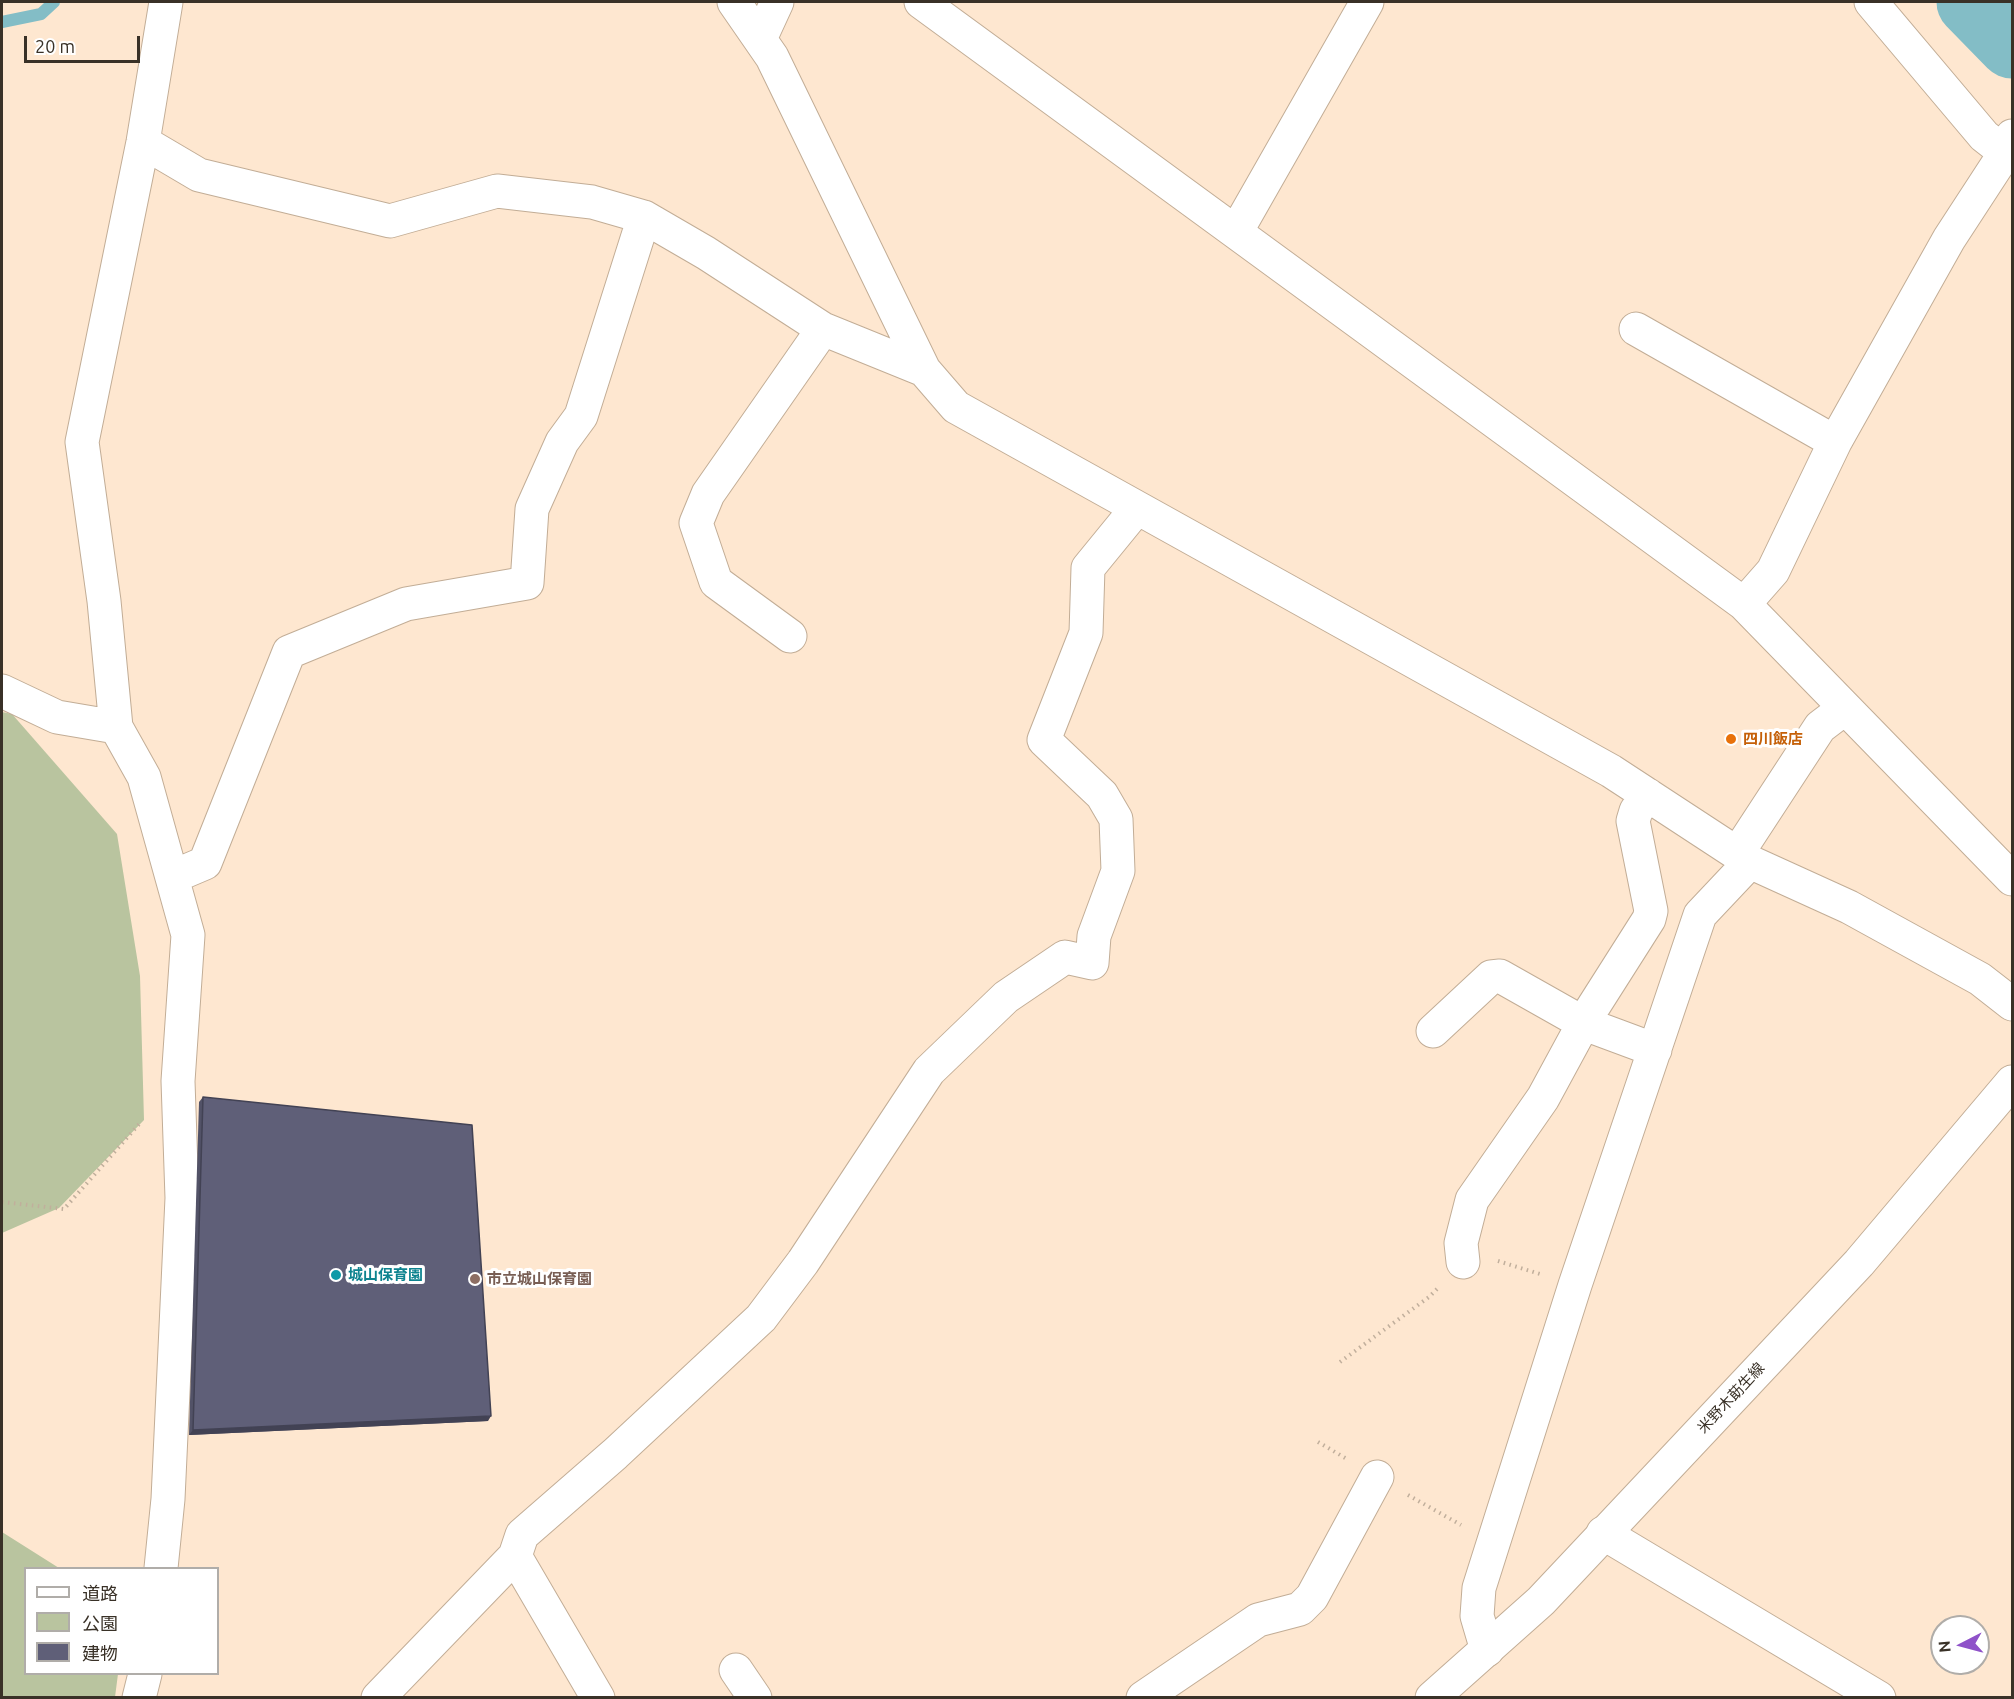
<!DOCTYPE html>
<html>
<head>
<meta charset="utf-8">
<style>
  body { margin:0 }
  #map { position:relative; width:2014px; height:1699px; overflow:hidden; background:#fee7d0; font-family:Ubuntu,"Noto Sans JP",sans-serif }
  canvas { display:block }
  .frame { position:absolute; inset:0; border:3px solid #393127; pointer-events:none }
  .legend { position:absolute; left:24px; top:1567px; width:195px; height:108px; box-sizing:border-box; background:#fff; border:2px solid #b0ada9; margin:0; padding:8px 10px; list-style:none; font-size:18px; color:#393127 }
  .legend li { display:flex; align-items:center; gap:12px; height:30px }
  .legend b { width:30px; border:2px solid #b0ada9 }
  .north { position:absolute; left:1930px; top:1615px; width:60px; height:60px; box-sizing:border-box; background:#fff; border:2px solid #b0ada9; border-radius:50%; rotate:264deg; font-size:16px; font-weight:700; line-height:24px; text-align:center; color:#393127 }
  .north::after { content:''; display:block; margin:auto; width:21px; height:27px; background:#8f52c9; clip-path:polygon(50% 0,100% 100%,50% 72%,0 100%) }
  .scale { position:absolute; left:24px; top:36px; width:116px; height:27px; box-sizing:border-box; border:3px solid #393127; border-top:0; padding-left:8px; font-size:18px; line-height:21px; white-space:nowrap; color:#393127; -webkit-text-stroke:4px #fff; paint-order:stroke }
</style>
</head>
<body>
<div id="map">
<canvas width="2014" height="1699"></canvas>
<div class="frame"></div>
<ul class="legend">
<li><b style="height:8px;background:#fff"></b>道路</li>
<li><b style="height:16px;background:#b9c49f"></b>公園</li>
<li><b style="height:16px;background:#5f5f78"></b>建物</li>
</ul>
<div class="north">N</div>
<div class="scale">20 m</div>
</div>
<script>
const g = document.querySelector('canvas').getContext('2d');
g.lineJoin = 'round';
function fill(path, color) { g.fillStyle = color; g.fill(path, 'evenodd'); }
const toPath = rows => new Path2D(rows.map(r => 'M' + r).join(''));
function strokePath(path, color, width, dash) { g.strokeStyle = color; g.lineWidth = width; g.lineCap = dash ? 'butt' : 'round'; g.setLineDash(dash || []); g.stroke(path); }
function label(font, color, halo, rows, align = 'center') {
  g.font = font + ' Ubuntu,"Noto Sans JP",sans-serif'; g.lineWidth = 6; g.setLineDash([]); g.textBaseline = 'middle'; g.strokeStyle = halo; g.fillStyle = color; for (const [text, x, y, turn = 0] of rows) {
    g.save(); g.translate(x, y); g.rotate((+turn || 0) * Math.PI / 180); g.textAlign = isNaN(turn) ? turn : align; if (halo) g.strokeText(text, 0, 0); g.fillText(text, 0, 0); g.restore();
  }
}
fill(toPath([
  [2,712,12,714,117,834,140,976,144,1120,59,1208,2,1233],
  [2,1532,59,1568,26,1568,26,1674,118,1674,115,1697,2,1697]
]), '#b9c49f');
strokePath(toPath([
  [2,22,41,14,54,2]
]), '#83bdc6', 12);
strokePath(toPath([
  [1971,2,2012,44]
]), '#83bdc6', 69);
const minor = toPath([
  [734,2,772,57,924,370,956,407,1611,771,1750,862,1849,907,1980,979,2012,1004],
  [921,2,1744,604,2012,879],
  [1871,2,1984,136,2012,158],
  [760,39,777,2],
  [143,142,199,175,390,221,497,191,592,202,644,217,706,253,823,329,924,370],
  [1236,232,1367,2],
  [1636,329,1835,442],
  [1744,604,1773,571,1835,442,1949,239,2005,153,2012,136],
  [790,636,716,582,696,523,708,494,823,329],
  [2,691,57,717,116,727],
  [1737,854,1820,727,1845,708],
  [172,877,205,863,289,652,406,604,527,583,532,509,562,442,581,416,644,217],
  [1433,1031,1491,977,1500,976,1585,1024,1655,1050],
  [1463,1262,1461,1243,1472,1200,1543,1098,1588,1015,1649,919,1651,911,1633,821,1636,811,1648,795],
  [1603,1533,1879,1698],
  [515,1556,598,1698],
  [161,1568,168,1499,182,1198,178,1081,188,935,144,777,116,727,104,601,82,442,143,142,166,2],
  [1487,1650,1477,1616,1479,1588,1575,1285,1700,915,1750,862],
  [736,1670,755,1698],
  [139,1698,145,1674],
  [378,1698,515,1556,522,1535,615,1454,761,1318,803,1262,929,1071,1006,997,1065,957,1092,963,1094,936,1118,871,1116,819,1102,795,1044,740,1086,633,1088,568,1137,508],
  [1143,1698,1258,1620,1300,1609,1312,1597,1377,1477]
]);
const major = toPath([
  [1432,1698,1541,1601,1859,1263,2012,1082]
]);
strokePath(minor, '#c2ad96', 35);
strokePath(major, '#c2ad96', 35);
strokePath(toPath([
  [2,1202,64,1209,141,1122],
  [1498,1261,1540,1274],
  [1340,1362,1429,1297,1439,1287],
  [1318,1442,1347,1459],
  [1408,1495,1461,1525]
]), '#c1af9c', 4, [1.5, 4.5]);
strokePath(minor, '#fff', 33);
strokePath(major, '#fff', 33);
fill(toPath([
  [203,1097,488,1421,189,1435,199,1102]
]), '#525267');
fill(toPath([
  [491,1416,488,1421,189,1435,193,1430]
]), '#424254');
const building = toPath([
  [203,1097,472,1125,491,1416,193,1430,203,1097]
]);
fill(building, '#5f5f78');
strokePath(building, '#424254', 1.5);
for (const [x, y, r, color] of [
  [1731,739,6,"#e8710a"],
  [336,1275,6,"#0f9aa8"],
  [475,1279,6,"#8d6e63"]
]) { const dot = new Path2D(); dot.arc(x, y, r, 0, 2 * Math.PI); g.fillStyle = color; g.fill(dot); strokePath(dot, '#fff', 2); }
label('bold 15px', '#c56008', '#fff', [
  ["四川飯店",1743,739]
], 'left');
label('bold 15px', '#0d838f', '#fff', [
  ["城山保育園",348,1275]
], 'left');
label('bold 15px', '#785e54', '#fff', [
  ["市立城山保育園",487,1279]
], 'left');
label('15px', '#393127', '#fff', [
  ["米野木莇生線",1731,1398,-47]
]);
</script>
</body>
</html>
